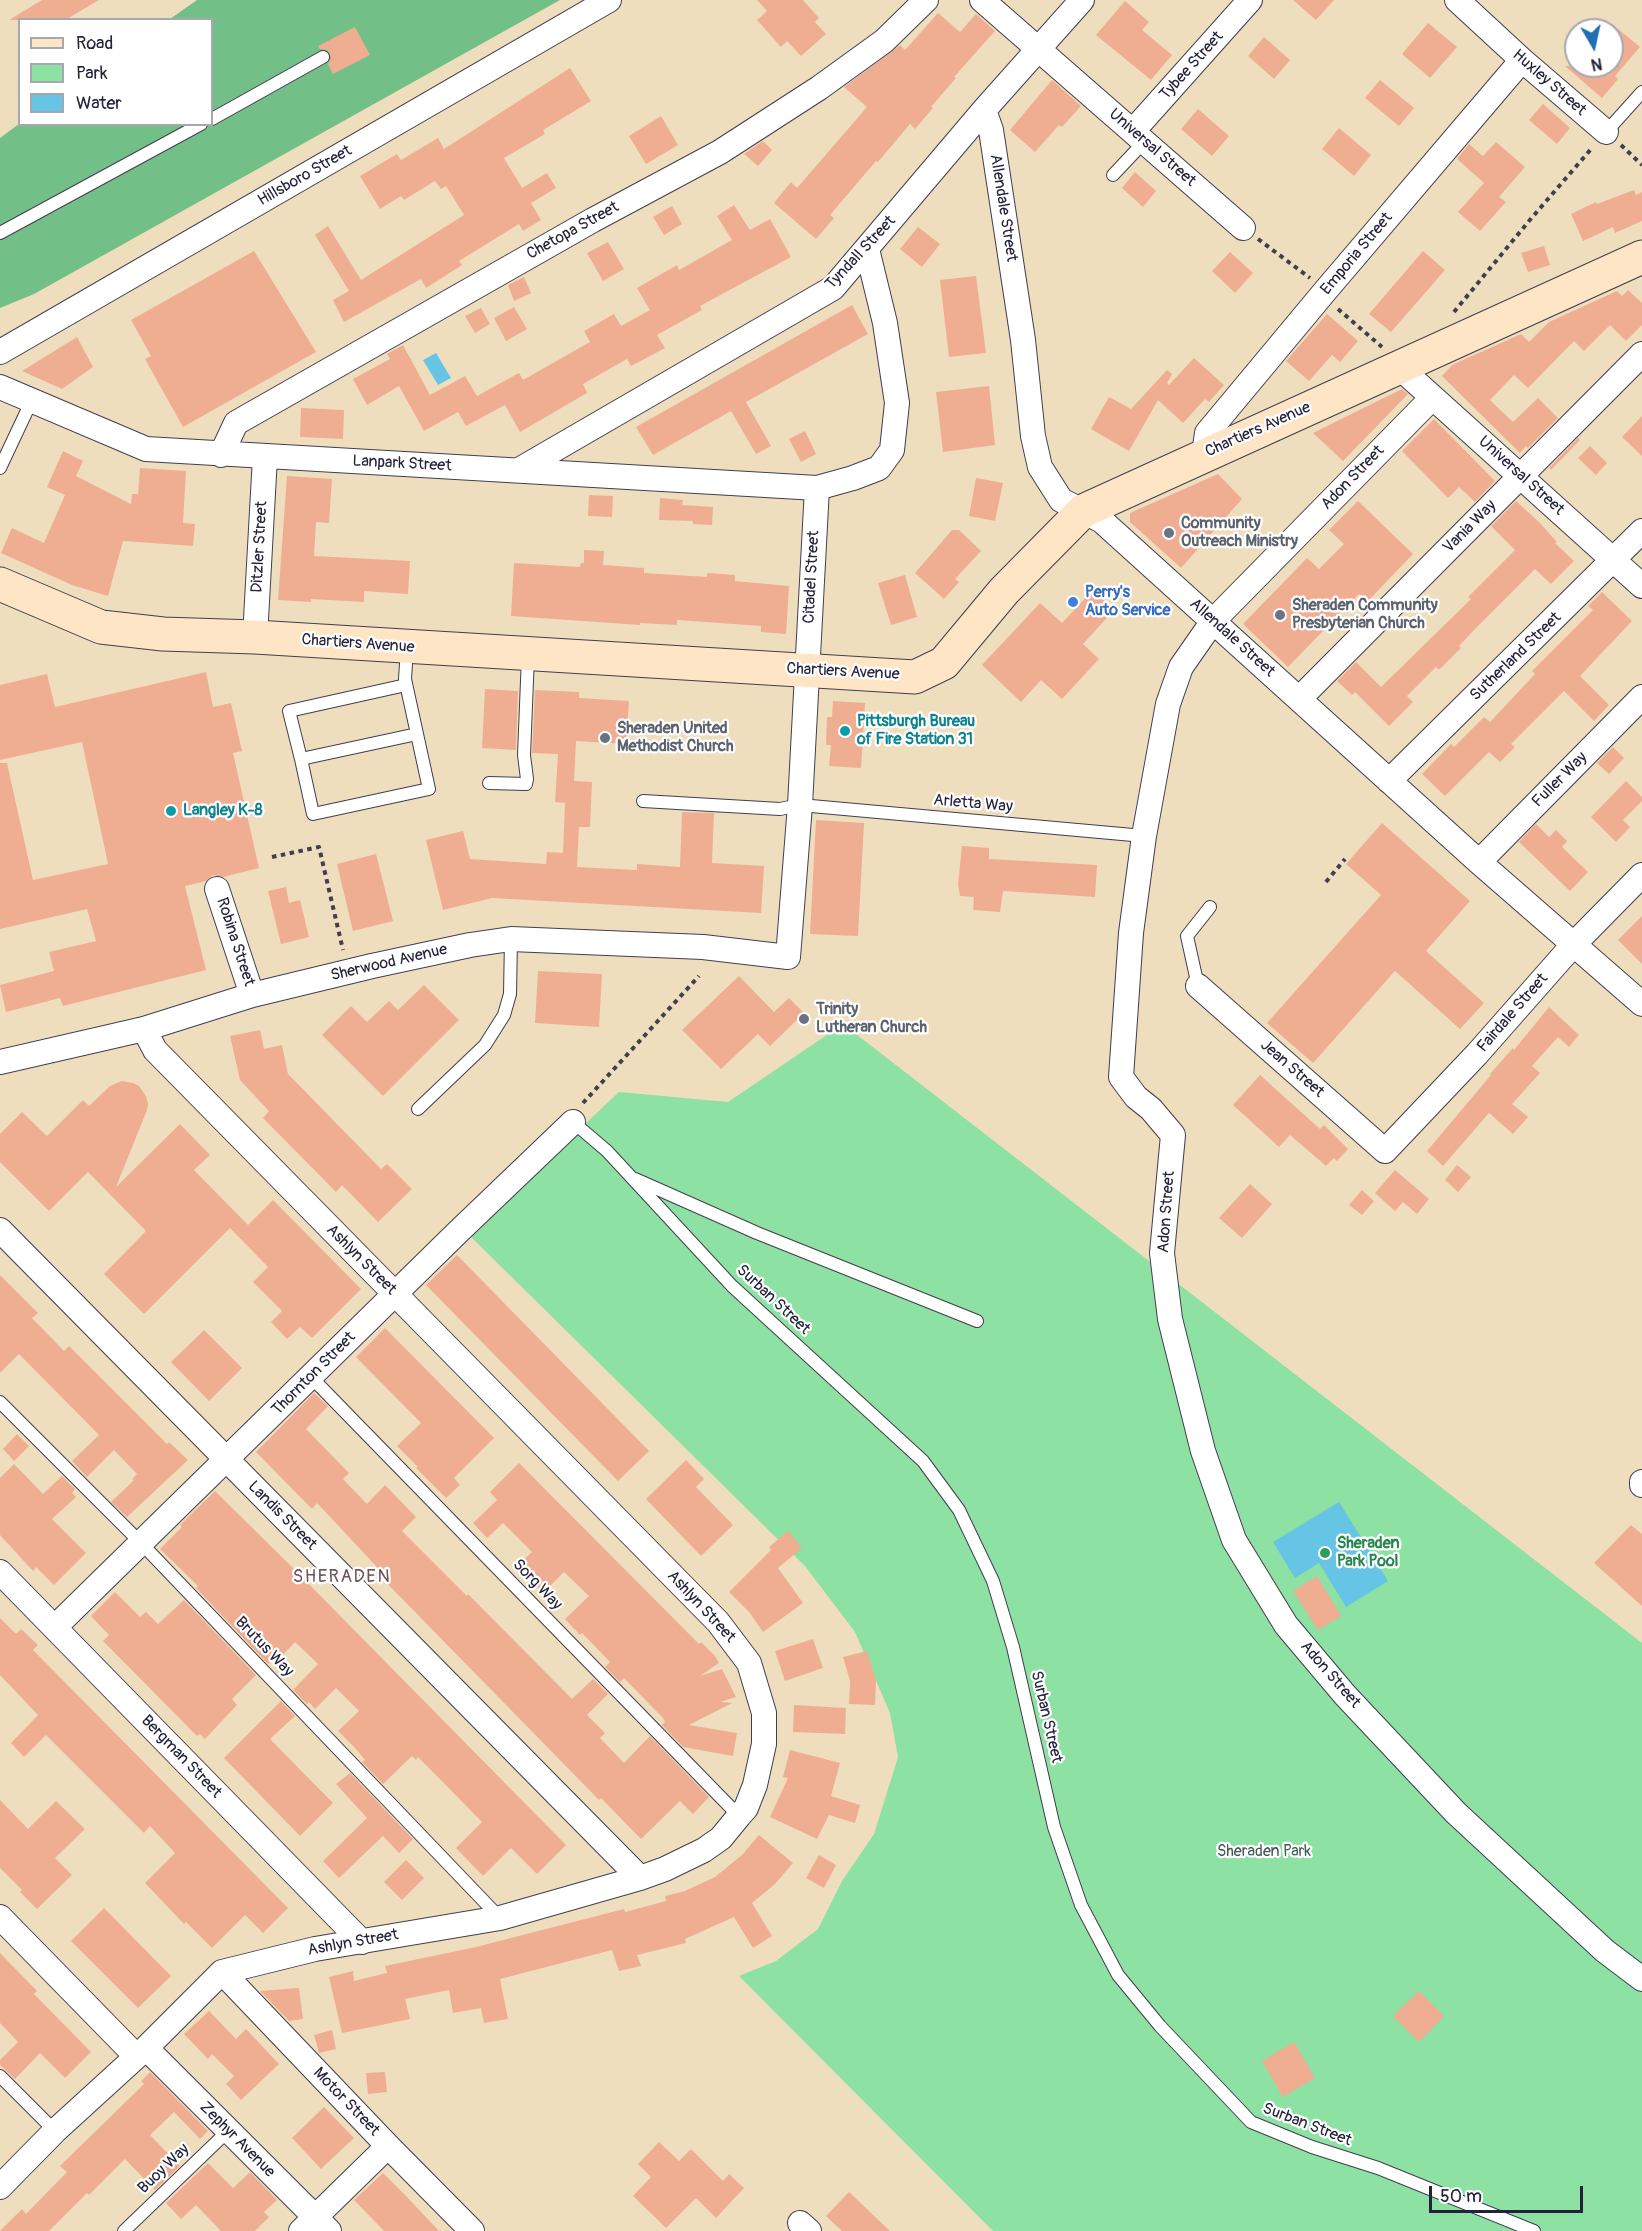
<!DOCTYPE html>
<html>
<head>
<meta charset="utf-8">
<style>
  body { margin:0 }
  #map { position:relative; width:1642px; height:2231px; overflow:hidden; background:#efdebd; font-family:Pangolin,sans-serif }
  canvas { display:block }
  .legend { position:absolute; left:18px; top:18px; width:195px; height:108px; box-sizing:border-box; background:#fff; border:2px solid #a7a7b1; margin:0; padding:8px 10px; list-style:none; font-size:18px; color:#22223b }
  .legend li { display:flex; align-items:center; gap:12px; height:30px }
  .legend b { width:30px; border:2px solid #a7a7b1 }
  .north { position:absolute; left:1564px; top:18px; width:60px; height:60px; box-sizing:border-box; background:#fff; border:2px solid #a7a7b1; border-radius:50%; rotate:171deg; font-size:16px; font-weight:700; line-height:24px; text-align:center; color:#22223b }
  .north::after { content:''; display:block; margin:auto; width:21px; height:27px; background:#1f6fb2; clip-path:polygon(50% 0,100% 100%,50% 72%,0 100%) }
  .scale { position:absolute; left:1429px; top:2186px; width:154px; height:27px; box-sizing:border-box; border:3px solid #22223b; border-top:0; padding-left:8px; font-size:18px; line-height:21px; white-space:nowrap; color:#22223b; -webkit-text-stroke:4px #fff; paint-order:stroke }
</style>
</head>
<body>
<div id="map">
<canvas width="1642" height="2231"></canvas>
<ul class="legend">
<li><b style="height:8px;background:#fee5c5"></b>Road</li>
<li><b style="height:16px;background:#8de1a2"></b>Park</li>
<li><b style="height:16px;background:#66c4e4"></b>Water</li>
</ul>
<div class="north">N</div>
<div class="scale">50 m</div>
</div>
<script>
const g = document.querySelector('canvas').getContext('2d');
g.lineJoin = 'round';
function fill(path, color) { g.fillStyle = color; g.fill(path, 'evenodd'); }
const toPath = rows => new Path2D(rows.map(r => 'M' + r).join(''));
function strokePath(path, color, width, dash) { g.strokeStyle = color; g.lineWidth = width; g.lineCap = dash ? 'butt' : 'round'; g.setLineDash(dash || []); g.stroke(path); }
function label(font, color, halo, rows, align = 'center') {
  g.font = font + ' Pangolin,sans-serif'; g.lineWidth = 4.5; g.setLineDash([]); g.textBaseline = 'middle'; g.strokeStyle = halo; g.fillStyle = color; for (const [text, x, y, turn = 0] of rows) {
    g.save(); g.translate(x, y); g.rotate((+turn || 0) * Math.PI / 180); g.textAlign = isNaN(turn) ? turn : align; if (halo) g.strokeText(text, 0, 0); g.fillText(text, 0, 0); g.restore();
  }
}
fill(toPath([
  [843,1024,1642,1643,1642,2231,993,2231,739,1976,776,1961,818,1929,842,1881,874,1834,898,1757,890,1713,855,1632,805,1566,468,1234,619,1092,728,1102]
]), '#8de1a2');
fill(toPath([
  [197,0,560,0,34,294,0,308,0,138,19,124,212,124,212,20,170,19]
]), '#72bf88');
fill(toPath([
  [436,353,451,378,438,385,423,360],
  [1339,1502,1388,1581,1346,1607,1319,1563,1295,1578,1273,1542]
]), '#66c4e4');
fill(toPath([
  [42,0,99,0,65,20,9,20],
  [757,0,803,0,819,18,815,22,826,34,801,56,787,41,781,47,757,20,767,11],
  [1293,0,1334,0,1316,20],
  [1125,1,1149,22,1142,30,1172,55,1151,80,1096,35],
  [938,13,960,32,976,14,995,31,954,77,956,78,931,107,933,108,915,129,910,124,878,162,876,161,830,215,834,218,816,239,774,203,791,182,797,188,867,107,844,87,900,45,905,50],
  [1428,23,1457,47,1430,78,1402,54],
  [1612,24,1640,47,1615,76,1618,79,1602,98,1565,66,1612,66],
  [355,27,370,55,333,74,328,64,331,58,330,54,327,50,320,49,318,46],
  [1264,37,1290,60,1274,79,1248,56],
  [570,68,591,101,543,130,545,134,504,158,522,188,547,173,556,188,531,203,541,220,523,231,519,224,459,261,462,265,426,288,421,279,344,322,333,300,349,291,315,235,328,226,361,280,464,215,446,186,441,189,435,181,404,200,401,196,380,209,360,176,397,154,401,160,438,138,444,149],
  [1052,80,1081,106,1062,127,1059,125,1035,152,1010,130],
  [1380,80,1414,108,1399,126,1365,98],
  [1543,104,1570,128,1557,144,1529,120],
  [1198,109,1229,136,1212,156,1181,129],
  [661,116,678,145,646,164,629,136],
  [1339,128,1371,155,1354,176,1322,149],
  [763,141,772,150,758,166,744,154],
  [1496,142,1525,167,1499,197,1506,202,1480,231,1458,212,1484,183,1457,159,1469,144,1483,156],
  [1135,172,1156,191,1143,207,1122,188],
  [1634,190,1636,195,1642,192,1642,221,1615,233,1613,227,1583,241,1571,214,1596,202,1597,204],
  [734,205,750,230,770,219,791,257,700,306,702,310,657,335,665,348,631,366,627,359,583,384,587,393,520,432,505,405,466,426,458,412,424,431,399,386,367,405,353,379,390,359,387,354,403,345,430,395,465,376,477,396,519,373,523,380,590,342,584,331,614,314,621,326,650,310,637,288,677,265,679,270,732,240,717,216],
  [672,206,682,224,664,235,653,217],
  [918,227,940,244,922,267,900,249],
  [608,242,624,269,603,281,587,253],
  [1544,246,1550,265,1528,272,1521,253],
  [254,251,316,352,183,427,145,359,151,356,131,320],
  [1423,251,1445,270,1391,332,1369,314],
  [1230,252,1253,273,1235,293,1212,271],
  [976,276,986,353,949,357,940,280],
  [524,277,531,293,514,301,508,285],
  [1628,290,1642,303,1642,325,1626,341,1610,325,1584,351,1574,341,1528,388,1514,375,1490,400,1513,422,1538,398,1558,418,1528,448,1526,446,1520,453,1442,376,1452,365,1521,334,1529,342,1549,322,1617,291,1622,296],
  [852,305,868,334,746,402,771,446,756,454,731,411,653,455,636,427],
  [514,307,527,329,506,341,494,318],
  [481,308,490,324,475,333,465,316],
  [1327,314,1358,341,1340,362,1332,355,1309,381,1286,361],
  [77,337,93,367,62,389,22,371],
  [1194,358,1224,385,1209,402,1205,399,1183,423,1158,400,1129,451,1091,429,1109,397,1131,409,1167,370,1172,374,1167,383,1169,385],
  [989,386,995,445,943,452,936,392],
  [1402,389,1408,394,1343,461,1313,433],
  [301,408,344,410,343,439,300,437],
  [1642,416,1642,456,1622,437],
  [1434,419,1495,481,1475,502,1459,487,1448,498,1402,451],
  [805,431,816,454,801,462,789,439],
  [1578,438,1580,440,1551,470,1549,468],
  [1590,446,1607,463,1596,475,1578,458],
  [63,451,83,461,76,476,131,504,132,494,138,494,140,468,186,471,183,523,195,524,193,546,123,541,108,596,72,585,1,553,12,528,44,543,65,495,47,487],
  [1218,474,1242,499,1181,568,1130,522,1130,513],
  [287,476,332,479,329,523,316,522,314,556,410,561,408,594,364,591,364,602,311,599,311,602,278,600],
  [976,478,1003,483,995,521,969,516],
  [589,495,613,496,612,517,588,516],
  [660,498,683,500,682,505,713,507,712,525,693,524,693,521,659,520],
  [1358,501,1413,554,1367,602,1359,594,1288,667,1243,624,1307,558,1319,569,1344,544,1329,530],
  [1516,501,1539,522,1557,542,1555,543,1574,561,1551,584,1535,569,1474,630,1459,646,1461,648,1439,670,1436,667,1407,696,1413,702,1389,726,1355,692,1352,695,1337,681,1356,662,1381,687,1471,599,1468,597,1515,550,1491,526],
  [952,530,959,530,981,551,955,579,959,582,944,599,915,573],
  [584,550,604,551,603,565,644,568,644,573,707,577,707,573,735,575,735,581,789,586,786,634,761,632,761,626,677,620,677,625,640,623,640,625,511,616,514,563,580,567,581,563,584,563],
  [905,575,917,617,891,625,878,583],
  [1093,590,1114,610,1083,644,1099,659,1062,699,1041,680,1021,702,982,665,1040,603,1062,623],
  [1602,592,1632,621,1580,676,1609,705,1594,721,1564,691,1511,744,1515,747,1500,762,1489,752,1445,796,1422,774,1451,744,1454,747,1484,717,1490,722,1535,674,1532,671,1593,610,1588,606],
  [206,672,213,707,231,703,242,751,233,753,259,868,223,877,213,875,206,881,185,886,206,970,63,1006,60,998,6,1012,0,985,54,971,49,952,96,941,87,909,0,929,0,763,7,763,33,880,108,864,82,742,0,760,0,685,47,674,55,707],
  [485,689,518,691,516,750,482,748],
  [535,690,579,692,579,698,629,701,626,744,576,741,574,781,592,782,590,827,579,827,577,867,637,870,637,864,680,867,682,812,714,813,712,863,764,866,761,913,492,898,443,910,426,840,463,831,470,859,546,864,547,852,563,853,565,803,555,802,558,754,532,753],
  [833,701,865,703,861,768,829,766,831,745,826,745,827,717,832,717],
  [1613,747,1624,758,1609,774,1597,763],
  [1626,781,1642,797,1642,801,1623,820,1630,827,1616,842,1591,817],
  [816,820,864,823,858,936,810,934],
  [1382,823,1470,901,1426,951,1484,1003,1460,1029,1395,971,1313,1063,1267,1023,1381,895,1346,864],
  [1536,824,1549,837,1556,830,1567,841,1562,847,1588,872,1570,891,1519,842],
  [962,846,989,848,989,859,1097,865,1095,897,1003,891,1000,912,973,910,974,897,960,896,958,884],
  [376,854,393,921,353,931,337,864],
  [286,887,289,903,300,900,309,937,281,944,268,891],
  [1642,916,1642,964,1618,940],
  [538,971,602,974,599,1027,535,1023],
  [739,976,774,1012,789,998,804,1013,770,1046,758,1034,721,1069,682,1030],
  [424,985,459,1020,383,1096,322,1035,351,1006,367,1022,389,1001,398,1010],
  [1549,1007,1579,1035,1569,1047,1558,1037,1532,1066,1540,1073,1512,1104,1528,1117,1513,1134,1489,1113,1443,1166,1427,1151,1491,1075,1490,1074,1513,1048,1514,1050],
  [260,1030,264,1049,282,1045,288,1074,381,1169,387,1164,412,1189,378,1222,342,1185,336,1192,263,1118,269,1111,240,1080,230,1036],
  [1260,1075,1320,1129,1324,1125,1348,1149,1337,1161,1334,1158,1326,1166,1290,1135,1279,1147,1233,1105],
  [122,1081,133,1083,139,1086,146,1096,148,1104,147,1110,116,1187,180,1124,210,1155,194,1170,248,1225,273,1200,361,1289,312,1338,300,1327,287,1339,271,1322,282,1311,253,1282,268,1267,230,1228,144,1314,104,1274,146,1231,88,1172,49,1211,0,1162,0,1134,22,1112,47,1136,83,1100,89,1106,110,1086],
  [1457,1165,1471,1177,1458,1192,1445,1180],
  [1395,1170,1429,1199,1417,1214,1403,1202,1395,1211,1375,1193],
  [1250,1184,1272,1204,1242,1238,1219,1218],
  [1362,1190,1374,1201,1362,1215,1349,1205],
  [457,1255,649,1451,618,1481,426,1285],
  [0,1275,38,1313,32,1318,64,1351,69,1346,167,1444,169,1442,188,1460,127,1517,111,1502,134,1480,132,1479,137,1474,114,1450,87,1477,72,1461,99,1435,19,1354,0,1373],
  [385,1328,494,1438,454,1478,460,1485,446,1498,416,1468,418,1467,397,1446,421,1423,356,1357],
  [204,1330,242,1368,209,1401,171,1362],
  [314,1393,328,1406,306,1429,349,1473,343,1479,367,1504,385,1485,416,1517,402,1531,467,1596,468,1594,572,1699,593,1679,608,1694,587,1715,605,1733,600,1738,624,1763,650,1736,709,1797,693,1814,680,1801,641,1839,601,1798,599,1800,373,1569,376,1566,317,1503,312,1509,256,1452],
  [17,1434,29,1446,14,1461,3,1449],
  [686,1460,704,1479,696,1487,733,1525,701,1556,646,1499],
  [519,1463,699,1644,701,1642,715,1656,719,1663,700,1676,722,1669,736,1697,720,1702,732,1703,689,1725,737,1733,733,1756,683,1747,662,1725,665,1722,663,1718,624,1678,620,1682,605,1667,610,1662,582,1633,580,1635,565,1619,589,1596,564,1572,543,1593,517,1566,532,1552,503,1523,487,1538,473,1523,497,1500,490,1492],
  [14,1464,43,1494,62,1476,75,1489,72,1493,76,1497,52,1519,86,1553,54,1585,36,1567,33,1571,0,1535,0,1478],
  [215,1491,295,1570,566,1845,537,1874,511,1848,483,1876,456,1848,482,1822,431,1770,418,1757,416,1760,412,1756,383,1784,362,1762,365,1760,356,1749,338,1731,359,1711,336,1688,315,1709,309,1702,307,1704,293,1690,318,1664,295,1642,275,1663,272,1660,268,1664,196,1588,198,1586,160,1549,182,1527,180,1525],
  [1631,1525,1642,1534,1642,1606,1594,1563],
  [788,1531,802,1548,778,1568,803,1603,763,1632,750,1613,729,1592,771,1550,769,1547],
  [1317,1576,1341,1616,1318,1630,1293,1591],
  [115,1592,140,1617,146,1612,158,1624,184,1600,256,1675,232,1699,237,1705,205,1739,200,1734,197,1736,103,1641,109,1635,91,1616],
  [0,1618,16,1634,21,1629,38,1645,33,1650,288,1908,263,1933,245,1915,212,1948,186,1922,184,1924,145,1883,175,1853,150,1826,144,1833,46,1735,24,1757,11,1743,38,1715,0,1675],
  [813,1639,823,1668,785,1681,775,1651],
  [867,1651,876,1681,875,1705,849,1704,850,1681,843,1657],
  [281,1701,295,1716,270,1739,333,1803,300,1836,224,1758],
  [794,1705,846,1708,845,1734,793,1732],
  [790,1750,840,1763,831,1796,860,1805,855,1823,829,1815,817,1839,770,1817,788,1778,783,1777],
  [350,1773,413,1839,399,1853,383,1836,339,1878,323,1861,367,1818,336,1784],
  [0,1800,28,1829,56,1801,85,1829,55,1858,72,1875,37,1909,20,1892,22,1890,0,1868],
  [759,1835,793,1863,774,1885,752,1903,772,1936,753,1948,734,1917,685,1939,686,1943,637,1955,641,1966,619,1971,612,1950,500,1979,508,2019,484,2023,481,2008,453,2013,449,1990,405,1999,410,2019,342,2033,329,1977,353,1971,354,1981,387,1973,385,1966,476,1947,624,1909,625,1912,666,1901,665,1896,685,1891,715,1877,742,1855],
  [819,1855,836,1865,824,1888,806,1878],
  [406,1860,424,1878,402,1900,384,1882],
  [104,1908,171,1976,138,2008,71,1941],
  [0,1953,37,1991,34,1994,91,2052,65,2078,40,2053,15,2079,0,2065,0,2060,18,2042,0,2023],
  [299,1988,303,2019,289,2021,260,1991],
  [1419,1991,1444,2016,1419,2042,1393,2016],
  [209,2011,236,2039,246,2029,279,2064,241,2100,226,2084,234,2076,212,2054,208,2059,184,2034],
  [332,2030,336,2049,319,2053,314,2035],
  [1294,2042,1315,2078,1283,2097,1262,2061],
  [150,2072,208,2131,200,2139,174,2112,150,2135,180,2166,155,2190,125,2159,89,2195,87,2193,49,2231,0,2231,22,2209,26,2214,67,2172,60,2166,144,2084,141,2081],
  [385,2072,387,2092,368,2094,366,2073],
  [324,2107,354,2138,321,2169,292,2138],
  [659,2142,679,2161,691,2149,723,2181,729,2174,744,2188,716,2218,696,2198,666,2228,633,2196,651,2177,638,2164],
  [208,2163,233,2188,250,2172,277,2200,264,2212,269,2217,255,2231,221,2231,196,2205,181,2219,166,2203],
  [383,2173,408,2198,439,2231,384,2231,354,2200],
  [849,2192,890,2231,842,2231,826,2216]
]), '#efae92');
const lane = toPath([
  [212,119,323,57],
  [1606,132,1642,92],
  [1113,175,1145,141],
  [0,233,201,124],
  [0,468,32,400],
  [407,648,405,679,429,789,313,814,301,759,417,734],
  [301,759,289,711,406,685],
  [489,783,526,784,527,779,524,755,528,656],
  [643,801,780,809,800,805,1144,836],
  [1198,986,1187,936,1210,907],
  [418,1109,485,1045,504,1015,510,994,511,939],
  [573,1122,607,1151,732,1286,923,1461,959,1510,993,1581,1013,1647,1054,1827,1081,1905,1118,1975,1160,2026,1251,2122,1312,2147,1378,2168,1534,2231],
  [635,1179,757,1233,977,1321],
  [311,1377,739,1816],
  [0,1402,141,1543,500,1918],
  [0,2076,55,2131],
  [124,2231,228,2131]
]);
const street = toPath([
  [982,0,1243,228],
  [1457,0,1522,60,1606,132],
  [984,110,991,130,1023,340,1033,436,1040,467,1061,500,1102,521,1479,862,1642,1004],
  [1133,131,1250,0],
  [0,352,609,0],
  [1399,367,1642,586],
  [0,387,146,449,817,488,853,478,879,468,892,450,897,403,885,323,867,249],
  [1432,398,1213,621,1181,667,1168,704,1144,836,1131,933,1121,1077,1136,1097,1151,1109,1173,1135,1162,1253,1170,1319,1203,1451,1234,1540,1286,1625,1345,1695,1456,1813,1605,1951,1642,1979],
  [1204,454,1207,433,1326,290,1522,60],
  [221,455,236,423,593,220,720,152,819,88,884,41,926,0],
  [519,470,833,288,984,110,1082,0],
  [255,637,265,457],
  [1299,699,1642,354],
  [1389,781,1642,531],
  [1479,862,1642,697],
  [217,889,252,995],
  [1198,986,1385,1151,1477,1054,1573,945,1642,875],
  [0,1062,144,1029,252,995,372,966,470,945,511,939,703,947,788,957,800,805,817,488],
  [0,1230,640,1878],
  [1642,1482,1642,1485],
  [0,1572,362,1942],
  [55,1627,459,1231,573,1122],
  [0,1917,136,2056],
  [222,1972,388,2146,472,2231],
  [146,2048,329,2231],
  [0,2187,55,2131,146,2048,222,1972,315,1949,500,1918,640,1878,665,1869,704,1850,721,1838,739,1816,746,1808,755,1785,764,1744,764,1713,749,1663,718,1622,155,1050,144,1029],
  [800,2223,809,2231],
  [301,2231,388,2146]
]);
const secondary = toPath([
  [0,584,101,627,163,634,255,637,915,677,944,663,1004,591,1083,511,1642,257]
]);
strokePath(lane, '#413e4e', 14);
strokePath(street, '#413e4e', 26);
strokePath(secondary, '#413e4e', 35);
strokePath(toPath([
  [1621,145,1642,165],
  [1258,239,1310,278],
  [1338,309,1382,347],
  [1454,312,1529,221,1592,148],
  [272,857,319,847,343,950],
  [1326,882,1345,859],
  [583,1103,699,976]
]), '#413e4e', 4, [4.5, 4.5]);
strokePath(lane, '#fff', 12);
strokePath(street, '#fff', 24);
strokePath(secondary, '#fee5c5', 33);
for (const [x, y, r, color] of [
  [1169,533,6,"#6b7280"],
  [1073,602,6,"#3f7fe0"],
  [1280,615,6,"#6b7280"],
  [845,731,6,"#0f9aa8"],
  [605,738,6,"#6b7280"],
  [171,811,6,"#0f9aa8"],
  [804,1019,6,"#6b7280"],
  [1325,1553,6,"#2e9e5b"]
]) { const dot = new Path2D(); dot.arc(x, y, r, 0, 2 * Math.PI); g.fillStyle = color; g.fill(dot); strokePath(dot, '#fff', 2); }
label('16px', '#22223b', '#fff', [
  ["Tybee Street",1192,66,-48],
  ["Huxley Street",1549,83,41],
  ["Universal Street",1152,148,41],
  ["Hillsboro Street",305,176,-30],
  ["Allendale Street",1003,208,81],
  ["Chetopa Street",573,231,-29],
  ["Tyndall Street",861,253,-47],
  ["Emporia Street",1357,254,-50],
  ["Chartiers Avenue",1258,430,-24],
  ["Lanpark Street",402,464,3],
  ["Universal Street",1521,476,42],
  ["Adon Street",1353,478,-46],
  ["Vania Way",1470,527,-45],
  ["Ditzler Street",260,547,-87],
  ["Citadel Street",812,577,-87],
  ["Allendale Street",1232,638,42],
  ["Chartiers Avenue",358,644,4],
  ["Sutherland Street",1516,657,-44],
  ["Chartiers Avenue",843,672,3],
  ["Fuller Way",1560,780,-45],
  ["Arletta Way",973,804,5],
  ["Robina Street",235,942,72],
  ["Sherwood Avenue",389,963,-13],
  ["Fairdale Street",1513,1013,-49],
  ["Jean Street",1292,1069,41],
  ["Adon Street",1167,1212,-86],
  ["Ashlyn Street",361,1260,45],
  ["Surban Street",773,1300,43],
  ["Thornton Street",314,1374,-45],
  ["Landis Street",282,1516,45],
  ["Sorg Way",537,1585,46],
  ["Ashlyn Street",701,1607,47],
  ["Brutus Way",264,1647,46],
  ["Adon Street",1330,1675,49],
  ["Surban Street",1046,1717,77],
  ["Bergman Street",181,1757,46],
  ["Ashlyn Street",353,1943,-10],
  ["Motor Street",346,2102,46],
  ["Surban Street",1307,2125,21],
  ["Zephyr Avenue",237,2140,45],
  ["Buoy Way",164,2169,-44]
]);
label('bold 16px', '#5b616d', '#fff', [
  ["Community",1181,524],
  ["Outreach Ministry",1181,542],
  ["Sheraden Community",1292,606],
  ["Presbyterian Church",1292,624],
  ["Sheraden United",617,729],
  ["Methodist Church",617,747],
  ["Trinity",816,1010],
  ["Lutheran Church",816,1028]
], 'left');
label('bold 16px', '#366cbe', '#fff', [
  ["Perry's",1085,593],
  ["Auto Service",1085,611]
], 'left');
label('bold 16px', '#0d838f', '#fff', [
  ["Pittsburgh Bureau",857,722],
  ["of Fire Station 31",857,740],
  ["Langley K-8",183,811]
], 'left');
label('bold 16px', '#27864d', '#fff', [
  ["Sheraden",1337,1544],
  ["Park Pool",1337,1562]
], 'left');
label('16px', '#425b5a', '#fff', [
  ["Sheraden Park",1264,1852]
]);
g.letterSpacing = '1.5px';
label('18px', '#6a5359', '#fff', [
  ["SHERADEN",342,1577]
]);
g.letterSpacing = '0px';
</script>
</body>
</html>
